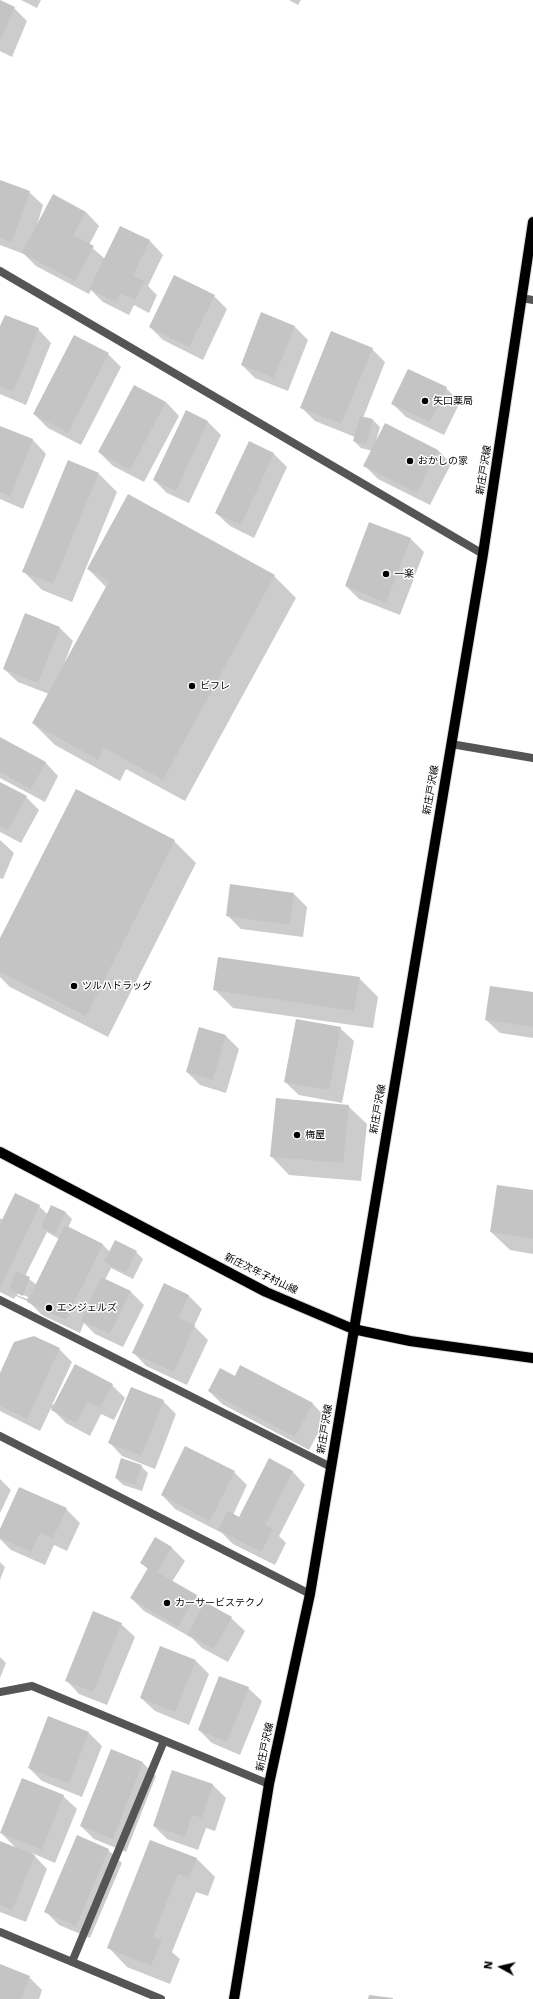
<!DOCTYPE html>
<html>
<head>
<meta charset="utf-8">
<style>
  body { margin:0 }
  #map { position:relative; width:533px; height:1999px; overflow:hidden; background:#fff; font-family:"Work Sans",sans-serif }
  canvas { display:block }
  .north { position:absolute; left:481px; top:1947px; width:40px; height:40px; -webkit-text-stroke:3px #fff; paint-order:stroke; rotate:278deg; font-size:11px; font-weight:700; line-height:16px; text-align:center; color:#000 }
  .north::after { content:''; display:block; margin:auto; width:14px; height:18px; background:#000; clip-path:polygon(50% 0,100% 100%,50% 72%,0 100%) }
</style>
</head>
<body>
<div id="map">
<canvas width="533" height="1999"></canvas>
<div class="north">N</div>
</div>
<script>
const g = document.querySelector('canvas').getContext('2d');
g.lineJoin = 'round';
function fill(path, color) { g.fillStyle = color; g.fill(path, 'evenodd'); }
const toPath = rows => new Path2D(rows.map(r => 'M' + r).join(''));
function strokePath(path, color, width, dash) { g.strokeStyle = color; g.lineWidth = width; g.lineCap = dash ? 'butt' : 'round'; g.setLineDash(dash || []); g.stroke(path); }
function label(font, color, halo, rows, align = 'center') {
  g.font = font + ' "Work Sans","Noto Sans JP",sans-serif'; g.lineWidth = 3; g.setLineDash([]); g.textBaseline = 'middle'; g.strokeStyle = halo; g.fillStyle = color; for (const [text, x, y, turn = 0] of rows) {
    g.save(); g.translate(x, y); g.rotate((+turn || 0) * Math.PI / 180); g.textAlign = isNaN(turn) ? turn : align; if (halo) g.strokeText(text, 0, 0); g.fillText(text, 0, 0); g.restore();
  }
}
fill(toPath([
  [21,0,41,0,37,8],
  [289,0,301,0,298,5],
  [0,1,14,8,27,21,12,57,0,51],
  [0,181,29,192,43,205,36,229,86,212,99,226,89,245,105,259,120,227,150,241,163,255,148,286,157,295,149,313,134,305,129,315,103,302,91,290,89,294,36,266,24,254,0,245],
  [214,296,227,309,203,360,163,340,150,327],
  [294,326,308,340,288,391,255,378,242,365],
  [0,328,38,329,51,343,26,405,0,394],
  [372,349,385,362,363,418,373,420,380,427,376,441,438,450,451,464,430,505,378,479,365,466,372,451,361,448,354,441,355,437,315,421,301,407],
  [108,354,121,367,81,445,48,428,34,414],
  [446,388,460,402,444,435,406,417,392,403],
  [166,402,179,416,144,482,113,466,99,452],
  [186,411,208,422,221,435,189,503,167,493,154,480],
  [1,427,33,440,46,454,23,509,0,499],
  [249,442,274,454,287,467,254,538,230,526,216,513],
  [99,474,117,492,72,602,42,590,23,571],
  [370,523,411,539,424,552,400,615,359,599,346,586],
  [88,569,274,576,296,598,185,801,126,769,120,781,55,745,33,723,49,694,18,682,4,669,60,628,73,641,64,664,107,588],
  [0,739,45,762,58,776,45,802,0,778],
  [0,783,26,797,39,810,21,843,0,832],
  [0,840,14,853,3,879,0,878],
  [174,841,196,863,108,1037,10,987,0,977,0,940],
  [231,885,294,894,307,907,303,937,241,929,227,915],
  [359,978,378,997,373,1028,233,1008,214,989],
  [533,993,533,1038,500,1033,486,1020],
  [199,1028,226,1036,239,1049,226,1093,200,1085,187,1072],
  [340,1028,354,1041,342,1103,299,1095,285,1082],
  [348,1106,367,1124,361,1181,289,1175,271,1156],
  [533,1191,533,1254,510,1250,491,1232],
  [39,1206,48,1215,65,1212,72,1219,68,1228,102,1244,110,1252,136,1252,143,1259,133,1279,111,1268,105,1280,130,1291,144,1305,123,1347,95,1334,84,1323,80,1333,42,1315,29,1302,16,1296,14,1299,0,1292,0,1218,3,1220],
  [47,1232,59,1239,37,1285,25,1276],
  [17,1292,28,1297,27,1299,17,1295],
  [164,1284,189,1296,202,1309,194,1326,208,1340,187,1385,146,1366,133,1352],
  [59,1349,72,1362,52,1405,112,1385,125,1398,114,1420,101,1414,90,1436,66,1423,51,1408,40,1431,0,1411,0,1375],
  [241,1366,313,1404,326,1418,309,1450,222,1404,209,1391,235,1377],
  [163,1401,176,1414,155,1469,122,1456,109,1442],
  [141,1466,148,1473,142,1491,123,1485,116,1478],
  [292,1471,305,1485,279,1536,286,1543,275,1565,233,1544,222,1533,175,1509,162,1495,234,1472,247,1485,233,1515,240,1518],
  [0,1479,11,1490,0,1513],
  [66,1509,80,1523,67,1551,54,1545,45,1565,11,1550,0,1539,0,1531],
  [156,1538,172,1548,185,1561,172,1582,196,1596,205,1605,231,1618,245,1631,228,1662,202,1648,192,1638,144,1611,131,1598,148,1569,141,1563],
  [0,1562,5,1567,0,1580],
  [121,1624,135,1637,107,1705,79,1694,66,1680],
  [0,1657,6,1663,0,1678],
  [196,1661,209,1674,189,1725,155,1711,141,1698],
  [248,1688,262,1701,240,1755,212,1743,199,1730],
  [89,1733,102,1746,82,1797,42,1781,29,1768],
  [111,1750,143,1763,156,1776,126,1852,94,1839,81,1826],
  [173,1771,213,1785,226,1798,215,1831,206,1828,198,1850,167,1839,154,1826],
  [63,1796,77,1809,55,1863,32,1853,47,1869,26,1922,0,1912,0,1842,17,1849,1,1833],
  [151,1841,197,1859,215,1877,208,1896,196,1892,172,1952,180,1959,170,1984,127,1967,109,1948],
  [108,1850,122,1863,90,1938,59,1925,46,1912],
  [0,1965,29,1977,42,1990,39,1999,0,1999]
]), '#0003');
fill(toPath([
  [0,0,15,7,0,40],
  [0,180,30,191,12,242,0,238],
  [53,194,86,212,73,235,94,246,75,281,22,253],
  [120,226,150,240,133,276,145,281,135,300,120,293,116,302,89,289],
  [174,275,215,295,189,347,149,327],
  [261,312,295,326,274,378,241,365],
  [5,315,39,328,13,392,0,387,0,326],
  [331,331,373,348,341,424,300,408],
  [74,335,109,353,68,433,33,414],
  [408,369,447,387,430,422,391,404],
  [134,385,166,402,130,470,98,452],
  [186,410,208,421,176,491,153,480],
  [360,416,373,419,366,445,353,441],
  [385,423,438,450,417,493,363,466],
  [0,426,33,439,10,496,0,492],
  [249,441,274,453,241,525,215,513],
  [68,460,99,473,53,584,22,572],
  [128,494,275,575,163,780,104,748,98,760,32,723,109,581,87,569],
  [369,522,411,538,386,603,345,586],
  [25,613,60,627,38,683,3,669],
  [0,737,46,762,31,789,0,772],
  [0,782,27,796,8,830,0,826],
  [76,789,175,840,86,1016,0,972,0,938],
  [230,884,294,893,290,925,226,916],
  [218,957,360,977,354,1011,213,990],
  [490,986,533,992,533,1027,485,1020],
  [296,1019,341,1027,329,1090,284,1082],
  [199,1027,226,1035,213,1080,186,1072],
  [276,1098,349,1105,343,1163,270,1157],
  [497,1185,533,1190,533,1239,490,1232],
  [15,1193,40,1205,0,1288,0,1224],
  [51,1205,66,1212,55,1234,41,1227],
  [65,1225,103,1244,66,1320,27,1302],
  [115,1240,137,1251,126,1273,104,1262],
  [16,1271,30,1277,23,1296,9,1290],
  [101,1277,131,1291,110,1334,81,1321],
  [164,1283,189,1295,179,1318,195,1325,174,1372,132,1353],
  [34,1336,60,1348,27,1419,0,1406,0,1373,14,1342],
  [75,1364,113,1384,100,1408,88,1401,76,1423,51,1410],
  [240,1365,313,1403,295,1437,208,1391,220,1368,235,1376],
  [131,1387,164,1400,141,1456,108,1443],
  [185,1446,235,1471,210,1521,161,1495],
  [121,1458,142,1465,135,1485,115,1478],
  [269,1458,293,1471,265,1525,273,1529,261,1552,218,1530,228,1511,239,1517],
  [19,1487,67,1508,53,1538,40,1533,31,1552,0,1538,0,1529],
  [155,1537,172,1547,157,1572,197,1595,178,1627,130,1598,148,1568,140,1563],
  [205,1602,232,1617,214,1649,187,1635],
  [93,1611,122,1623,93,1692,65,1681],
  [160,1646,196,1660,175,1712,140,1698],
  [219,1676,249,1687,227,1742,198,1730],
  [48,1716,89,1732,69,1784,28,1768],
  [111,1749,143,1762,113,1839,80,1826],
  [172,1770,213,1784,202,1818,192,1815,185,1837,153,1826],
  [22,1778,64,1795,42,1850,0,1833],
  [77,1835,109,1849,76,1926,44,1912],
  [150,1840,197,1858,189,1878,178,1874,153,1937,162,1940,151,1966,107,1948],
  [0,1841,35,1855,12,1910,0,1905],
  [0,1964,30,1976,21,1999,0,1999],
  [369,1995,393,1998,393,1999,368,1999]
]), '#c4c4c4');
const primary = toPath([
  [0,1152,266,1292,353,1329,410,1341,533,1358],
  [234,1999,269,1784,310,1594,483,554,533,222]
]);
strokePath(primary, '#dbdbdb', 12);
strokePath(toPath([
  [0,271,483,554],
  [522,298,533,300],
  [451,744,533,758],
  [0,1300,331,1467],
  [0,1436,310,1594],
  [0,1692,32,1686,269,1784],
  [0,1932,161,1999],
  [72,1962,164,1741]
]), '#555', 8);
strokePath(primary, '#000', 10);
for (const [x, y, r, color] of [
  [425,401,4,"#000"],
  [410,461,4,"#000"],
  [386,574,4,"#000"],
  [192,686,4,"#000"],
  [74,986,4,"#000"],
  [297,1135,4,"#000"],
  [49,1308,4,"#000"],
  [167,1603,4,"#000"]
]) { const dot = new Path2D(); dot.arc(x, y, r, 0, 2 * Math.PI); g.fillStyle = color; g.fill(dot); strokePath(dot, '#fff', 1.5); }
label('10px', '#000', '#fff', [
  ["矢口薬局",433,401],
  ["おかしの家",418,461],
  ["一楽",394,574],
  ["ビフレ",200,686],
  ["ツルハドラッグ",82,986],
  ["梅屋",305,1135],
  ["エンジェルズ",57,1308],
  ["カーサービステクノ",175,1603]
], 'left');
label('10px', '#000', '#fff', [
  ["新庄戸沢線",484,470,-81],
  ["新庄戸沢線",431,790,-80],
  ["新庄戸沢線",378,1109,-80],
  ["新庄次年子村山線",261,1274,26],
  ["新庄戸沢線",325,1429,-81],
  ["新庄戸沢線",265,1747,-78]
]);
</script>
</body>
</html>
